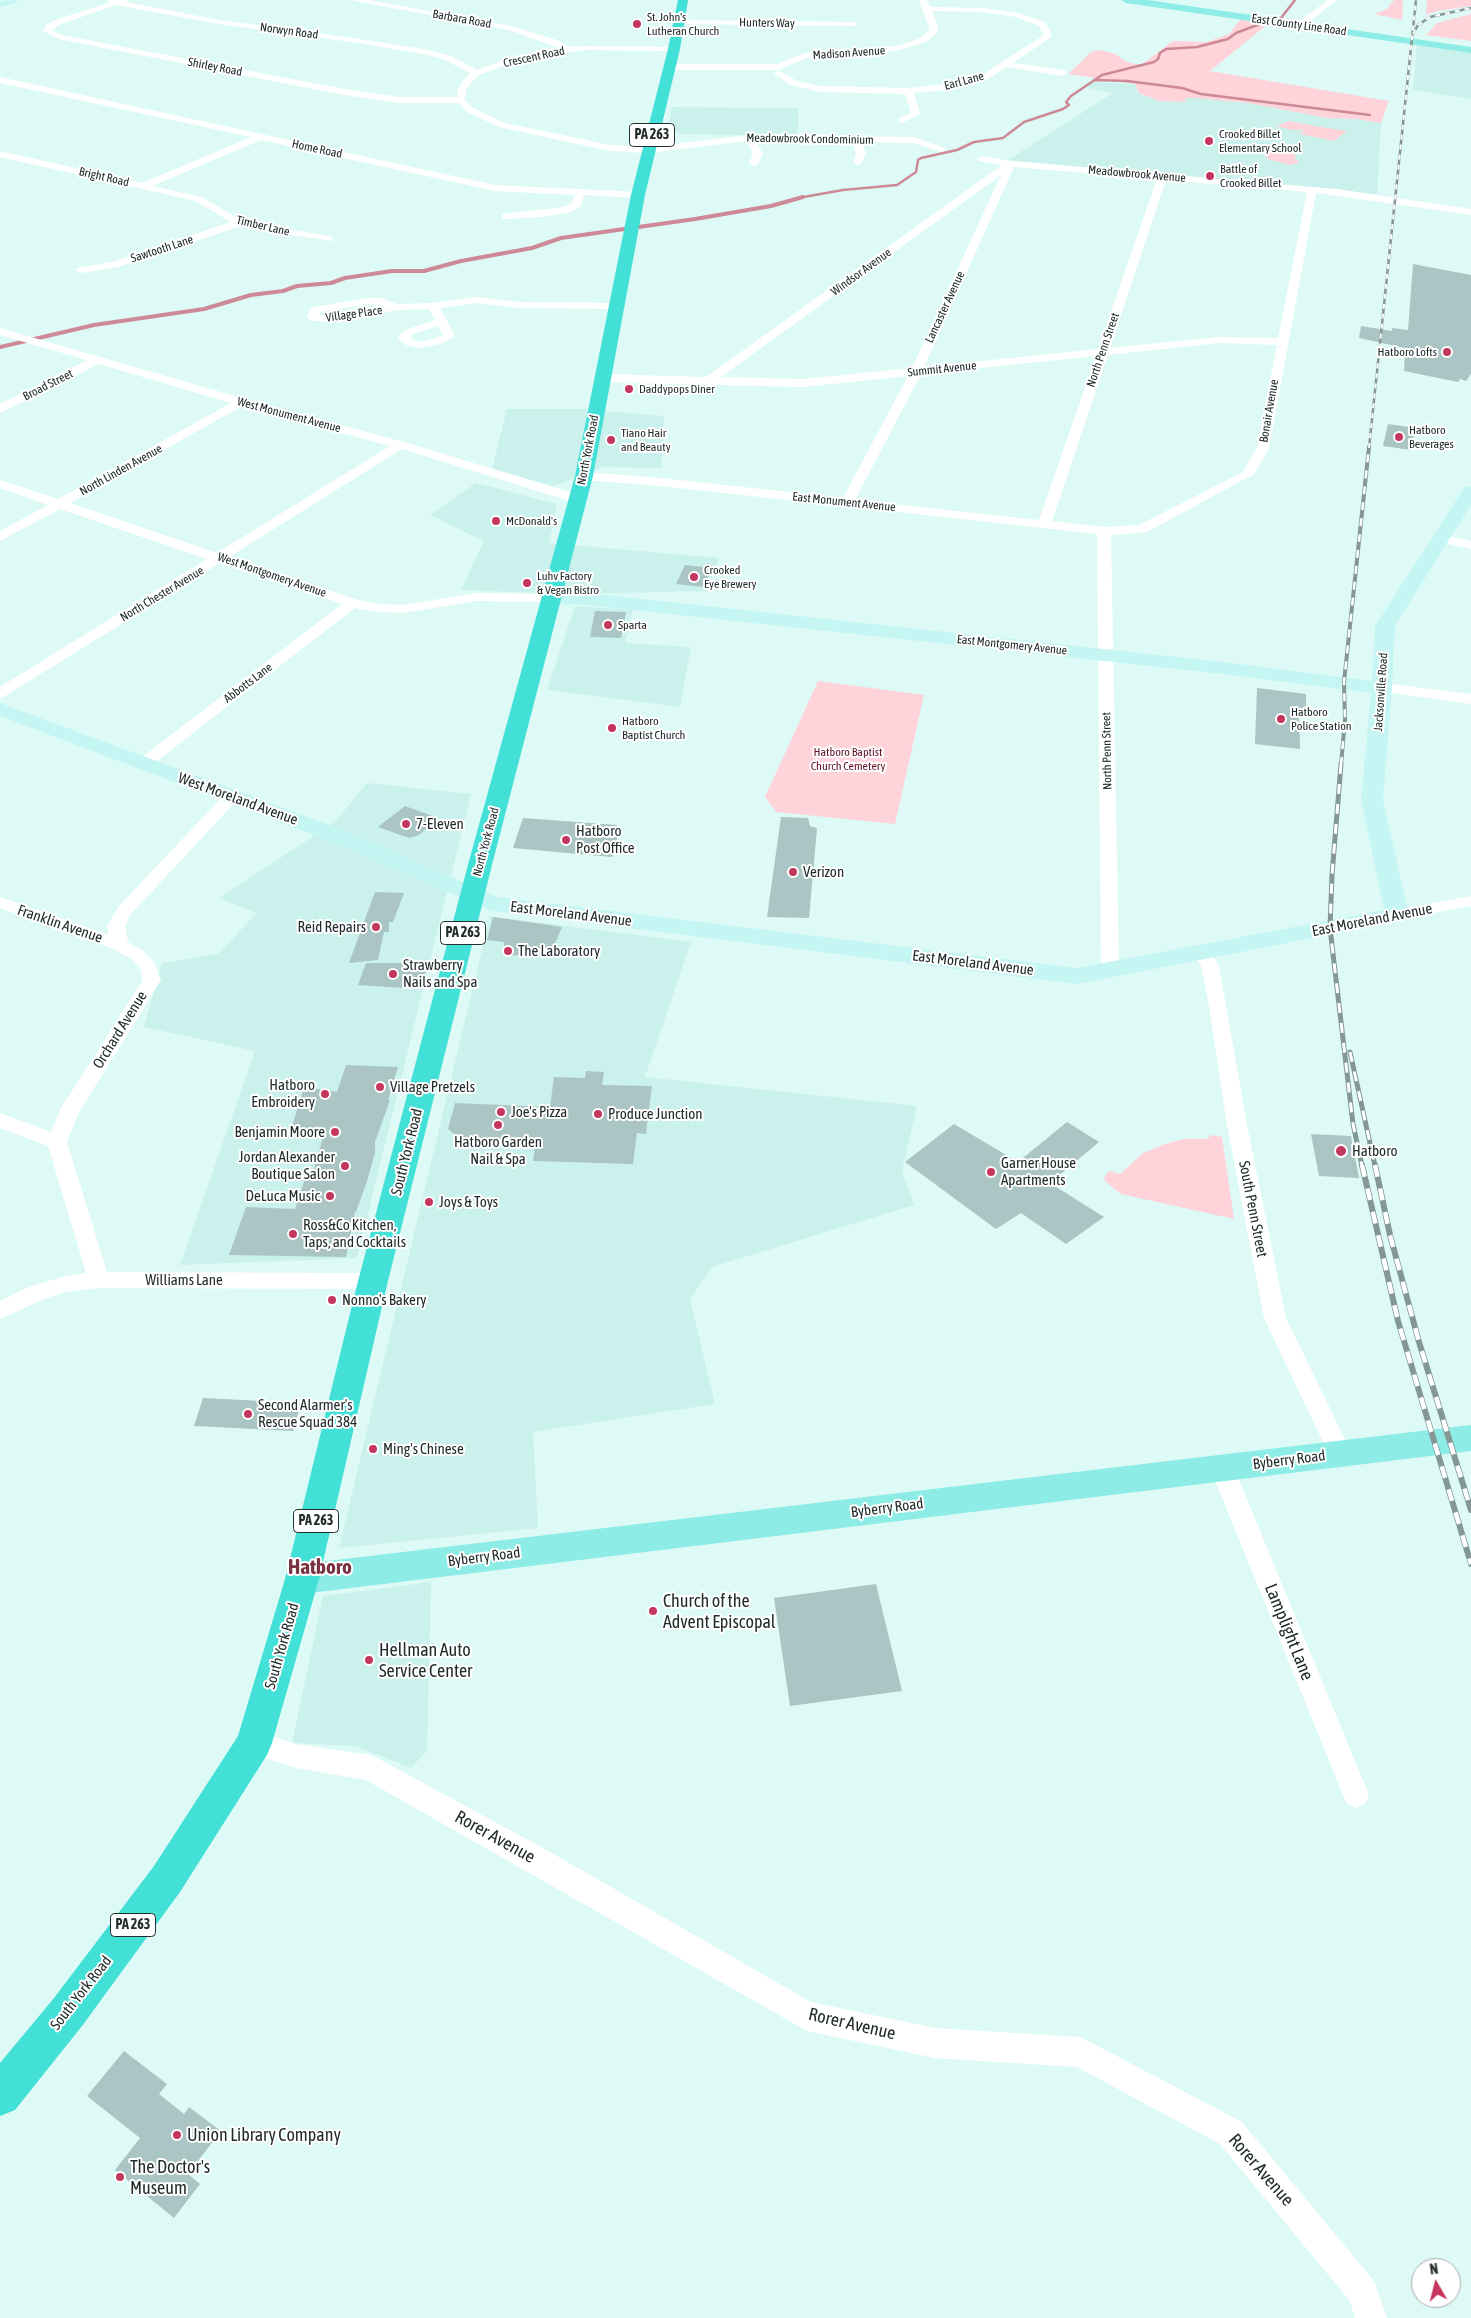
<!DOCTYPE html>
<html>
<head>
<meta charset="utf-8">
<style>
  body { margin:0 }
  #map { position:relative; width:1471px; height:2318px; overflow:hidden; background:#defaf7; font-family:"Asap Condensed",sans-serif }
  canvas { display:block }
  .north { position:absolute; left:1411px; top:2258px; width:50px; height:50px; box-sizing:border-box; background:#fff; border:1px solid #a6abaa; border-radius:50%; rotate:352deg; font-size:14px; font-weight:700; line-height:20px; text-align:center; color:#212c2b }
  .north::after { content:''; display:block; margin:auto; width:18px; height:22px; background:#c5365e; clip-path:polygon(50% 0,100% 100%,50% 72%,0 100%) }
</style>
</head>
<body>
<div id="map">
<canvas width="1471" height="2318"></canvas>
<div class="north">N</div>
</div>
<script>
const g = document.querySelector('canvas').getContext('2d');
g.lineJoin = 'round';
function fill(path, color) { g.fillStyle = color; g.fill(path, 'evenodd'); }
const toPath = rows => new Path2D(rows.map(r => 'M' + r).join(''));
function strokePath(path, color, width, dash) { g.strokeStyle = color; g.lineWidth = width; g.lineCap = dash ? 'butt' : 'round'; g.setLineDash(dash || []); g.stroke(path); }
function label(font, color, halo, rows, align = 'center') {
  g.font = font + ' "Asap Condensed",sans-serif'; g.lineWidth = 4; g.setLineDash([]); g.textBaseline = 'middle'; g.strokeStyle = halo; g.fillStyle = color; for (const [text, x, y, turn = 0] of rows) {
    g.save(); g.translate(x, y); g.rotate((+turn || 0) * Math.PI / 180); g.textAlign = isNaN(turn) ? turn : align; if (halo) g.strokeText(text, 0, 0); g.fillText(text, 0, 0); g.restore();
  }
}
fill(toPath([
  [1417,45,1471,53,1471,99,1413,90],
  [1094,82,1135,84,1137,92,1144,96,1166,102,1185,102,1186,98,1196,98,1248,103,1327,118,1356,119,1381,123,1377,195,1008,160,1113,93,1089,88,1086,84],
  [672,107,798,108,798,136,678,134,678,132,667,132],
  [507,409,582,409,664,416,661,468,603,467,554,486,492,469],
  [476,483,557,504,549,543,719,558,707,591,566,594,461,590,484,541,430,515],
  [575,606,633,610,625,643,691,647,680,707,547,690],
  [367,783,471,794,357,1258,180,1265,255,1051,144,1027,162,963,218,954,257,913,219,898,335,822],
  [490,916,691,942,645,1077,917,1106,902,1171,914,1205,712,1267,690,1299,715,1404,533,1432,538,1528,339,1548],
  [431,1582,427,1751,411,1768,356,1746,292,1743,323,1596]
]), '#cbf1ed');
fill(toPath([
  [1394,0,1403,0,1402,20,1374,14,1387,9],
  [1427,0,1471,0,1471,6,1437,11,1426,15],
  [1471,14,1471,41,1426,35,1437,23],
  [1240,20,1268,24,1210,71,1389,101,1381,123,1356,119,1327,118,1248,103,1196,98,1186,98,1185,102,1159,101,1139,93,1135,84,1068,74,1091,52,1100,50,1115,54,1127,62,1141,65,1173,41,1207,42,1229,34],
  [1289,121,1315,126,1347,131,1334,141,1299,134,1305,130,1291,130,1277,126],
  [1276,149,1293,154,1297,157,1294,159,1300,162,1291,165,1268,159,1264,154],
  [818,681,924,695,895,824,776,812,765,797],
  [1210,1135,1222,1137,1234,1219,1121,1194,1106,1182,1104,1178,1109,1171,1120,1174,1143,1153,1165,1144,1185,1139,1208,1139]
]), '#fed3d9');
strokePath(toPath([
  [1281,18,1295,0],
  [1094,80,1127,81,1182,88,1201,94,1370,115],
  [798,198,843,190,897,185,916,172,918,160,921,158,957,150,974,142,1003,138,1024,122,1063,109,1069,105,1066,102,1071,96,1102,75,1154,62,1158,59,1160,53,1166,49,1197,47,1228,39,1236,33,1260,24]
]), '#cd8995', 2.5);
strokePath(toPath([
  [0,347,94,325,204,309,251,295,283,291,297,286,331,283,345,278,392,271,424,271,461,261,532,248,561,238,695,219,771,206,803,197]
]), '#cd8995', 4);
fill(toPath([
  [1413,264,1471,275,1471,374,1466,381,1460,379,1458,382,1404,371,1405,348,1359,338,1361,326,1392,331,1392,328,1408,330],
  [1388,424,1415,428,1411,450,1383,446],
  [685,565,712,568,704,587,676,584],
  [595,611,626,612,621,638,590,637],
  [1257,688,1306,694,1306,715,1299,714,1300,749,1255,744],
  [405,806,438,818,419,835,409,838,378,827],
  [781,817,808,818,810,826,817,828,809,918,767,917],
  [523,818,617,825,614,832,619,833,612,857,513,848],
  [375,892,404,893,393,922,389,922,389,932,384,932,378,960,349,963],
  [493,917,562,927,553,948,533,948,531,956,504,955,504,942,487,940],
  [366,963,428,963,421,989,358,985],
  [346,1065,398,1067,388,1100,390,1100,375,1142,375,1153,367,1181,356,1212,355,1211,346,1257,229,1255,246,1207,295,1209,305,1179,311,1180,323,1137,289,1136,304,1087,337,1092],
  [586,1071,604,1072,602,1085,652,1086,646,1134,637,1133,633,1164,533,1161,536,1140,458,1137,448,1129,455,1103,550,1107,554,1077,585,1078],
  [1067,1122,1099,1142,1050,1183,1104,1217,1066,1244,1021,1213,996,1229,905,1162,954,1124,1018,1162],
  [1311,1134,1351,1136,1359,1178,1319,1176],
  [203,1398,301,1403,293,1431,194,1426],
  [876,1584,902,1691,790,1706,774,1598],
  [124,2051,167,2084,159,2094,184,2114,189,2107,221,2131,188,2174,200,2184,174,2218,115,2170,140,2138,87,2096]
]), '#aac5c3');
fill(toPath([
  [108,0,129,0,126,2,219,20,359,39,429,50,451,56,477,70,514,56,559,48,509,30,351,0,368,0,511,26,557,40,570,47,584,46,677,47,677,51,674,51,584,50,540,56,519,60,479,75,471,82,466,90,465,100,473,108,505,123,610,145,648,147,750,135,914,137,947,149,942,152,913,143,862,142,866,154,861,164,858,165,853,162,856,154,853,142,756,141,763,154,757,165,754,166,749,163,753,154,747,141,648,153,610,151,499,127,467,112,459,103,399,103,344,95,59,39,43,31,46,25,55,20,108,3,108,0],
  [116,5,219,24,359,43,429,55,445,60,470,73,463,81,458,90,457,97,399,97,344,89,61,35,52,30,61,24,116,5],
  [919,0,927,0,930,7,983,8,1018,13,1045,22,1050,30,1051,37,1013,63,1063,70,1067,73,1063,76,1007,67,988,79,946,90,914,93,920,114,902,123,899,122,899,118,911,113,905,94,820,92,791,85,773,73,780,71,797,81,820,86,909,88,946,84,982,75,1044,35,1039,26,1016,17,983,12,932,11,938,26,937,33,926,42,902,49,872,55,806,58,779,70,668,70,664,67,668,64,777,64,805,53,872,49,901,45,920,38,930,30,919,0],
  [1328,0,1337,0,1303,27,1297,27,1297,23,1328,0],
  [677,20,855,22,859,24,855,26,680,24,677,24,677,20],
  [0,77,495,185,638,192,643,195,638,198,584,195,581,206,571,212,543,217,506,219,502,218,502,214,564,207,572,203,575,195,495,191,261,140,152,186,202,197,237,218,257,224,329,236,333,237,333,241,256,230,241,226,118,267,81,273,76,270,77,268,112,262,231,222,196,201,0,157,0,151,142,183,251,137,0,83,0,77],
  [982,156,1011,161,1337,189,1471,209,1471,215,1316,193,1269,448,1254,474,1147,532,1111,535,1119,970,1116,974,1110,976,1104,974,1101,970,1097,534,661,486,584,480,578,476,584,472,661,478,843,498,908,376,803,387,601,382,595,378,601,374,706,377,1002,165,979,161,977,159,982,156],
  [1014,167,1157,179,1098,349,924,367,1014,167],
  [1001,175,912,368,803,379,721,377,1001,175],
  [1166,180,1307,192,1278,338,1218,337,1110,348,1166,180],
  [1218,343,1277,345,1257,448,1243,472,1139,525,1104,527,1052,521,1108,355,1218,343],
  [1096,356,1039,520,855,500,921,374,1096,356],
  [476,297,519,302,617,303,623,306,617,309,519,308,476,303,440,308,455,336,440,344,419,348,406,345,400,341,398,336,405,330,435,320,429,309,396,310,339,322,314,321,310,320,307,316,309,310,314,307,368,298,381,298,397,304,433,303,476,297],
  [368,304,384,306,339,316,319,315,321,312,368,304],
  [438,326,443,335,433,339,419,342,410,338,413,334,438,326],
  [0,328,245,399,404,442,583,496,585,499,578,503,573,502,402,449,229,557,355,599,378,604,403,605,476,593,552,594,559,598,552,602,476,601,403,613,378,612,355,608,149,767,137,767,135,764,137,761,342,604,220,563,5,696,0,698,0,687,207,559,60,509,0,541,0,531,48,505,0,488,0,480,58,499,231,403,99,364,0,413,0,404,87,360,0,335,0,328],
  [242,406,390,446,217,553,70,503,242,406],
  [1440,534,1471,541,1471,549,1435,541,1433,538,1435,535,1440,534],
  [1382,683,1471,694,1471,704,1377,691,1374,688,1377,685,1382,683],
  [232,791,238,793,240,796,238,799,131,914,125,926,128,942,143,951,154,962,161,980,78,1114,67,1142,107,1272,373,1273,381,1275,384,1281,381,1287,373,1289,99,1288,65,1292,42,1300,0,1319,0,1301,26,1288,65,1276,86,1273,48,1146,0,1128,0,1113,51,1132,61,1108,143,980,140,968,131,959,114,949,0,908,0,897,109,935,107,926,118,907,226,793,232,791],
  [1471,896,1471,906,1397,920,1391,919,1388,915,1391,911,1397,910,1471,896],
  [1202,946,1208,948,1219,966,1247,1125,1286,1318,1352,1454,1348,1461,1340,1464,1332,1461,1264,1318,1227,1125,1209,1006,1201,966,1193,952,1196,948,1202,946],
  [1222,1458,1230,1461,1234,1468,1369,1795,1365,1804,1356,1808,1347,1804,1343,1795,1210,1468,1214,1461,1222,1458],
  [254,1731,296,1744,370,1755,379,1759,543,1848,811,2002,935,2028,1080,2037,1090,2042,1242,2122,1374,2281,1387,2318,1355,2318,1350,2301,1220,2144,1077,2067,935,2058,807,2031,366,1780,296,1768,245,1752,241,1743,245,1734,254,1731]
]), '#fff');
fill(toPath([
  [18,0,17,2,0,7,0,1,18,0],
  [1471,486,1471,505,1395,626,1392,688,1383,800,1409,915,1405,920,1077,984,492,911,332,842,0,716,0,703,348,832,497,897,1077,968,1384,910,1361,800,1371,693,1223,674,587,605,552,604,545,602,542,598,545,594,587,593,1223,662,1372,681,1375,626,1462,491,1465,487,1471,486]
]), '#c6f6f3');
fill(toPath([
  [1121,0,1148,0,1471,47,1471,53,1126,3,1121,0],
  [1471,1425,1471,1451,302,1594,290,1589,285,1579,290,1569,302,1564,1471,1425]
]), '#8eece6');
fill(toPath([
  [678,0,688,0,680,49,645,195,593,476,493,861,387,1285,319,1579,272,1743,267,1755,180,1892,82,2026,15,2110,0,2116,0,2063,54,1998,154,1866,238,1736,285,1579,357,1285,469,861,575,476,631,195,668,49,678,0]
]), '#42e0d6');
const railFar3 = toPath([
  [1413,34,1418,25,1430,17,1471,8],
  [1369,448,1416,0]
]);
const railFar2 = toPath([
  [1341,765,1345,720,1344,682,1369,447]
]);
const railFar1 = toPath([
  [1341,764,1332,875,1330,928,1353,1124,1362,1166],
  [1350,1052,1375,1166]
]);
const rail = toPath([
  [1362,1165,1398,1321,1471,1564],
  [1375,1165,1390,1235,1419,1342,1471,1510]
]);
strokePath(railFar3, '#839795', 2.5);
strokePath(railFar2, '#839795', 4);
strokePath(railFar1, '#839795', 5);
strokePath(rail, '#839795', 6);
strokePath(railFar3, '#fff', 2, [5]);
strokePath(railFar2, '#fff', 2.5, [8]);
strokePath(railFar1, '#fff', 3, [10]);
strokePath(rail, '#fff', 4.5, [12]);
for (const [x, y, r, color] of [
  [637,24,5,"#c5365e"],
  [1209,141,5,"#c5365e"],
  [1210,176,5,"#c5365e"],
  [1447,352,5,"#c5365e"],
  [629,389,5,"#c5365e"],
  [1399,437,5,"#c5365e"],
  [611,440,5,"#c5365e"],
  [496,521,5,"#c5365e"],
  [694,577,5,"#c5365e"],
  [527,583,5,"#c5365e"],
  [608,625,5,"#c5365e"],
  [1281,719,5,"#c5365e"],
  [612,728,5,"#c5365e"],
  [406,824,5,"#c5365e"],
  [566,840,5,"#c5365e"],
  [793,872,5,"#c5365e"],
  [376,927,5,"#c5365e"],
  [508,951,5,"#c5365e"],
  [393,974,5,"#c5365e"],
  [380,1087,5,"#c5365e"],
  [325,1094,5,"#c5365e"],
  [501,1112,5,"#c5365e"],
  [598,1114,5,"#c5365e"],
  [498,1125,5,"#c5365e"],
  [335,1132,5,"#c5365e"],
  [1341,1151,6,"#c5365e"],
  [345,1166,5,"#c5365e"],
  [991,1172,5,"#c5365e"],
  [330,1196,5,"#c5365e"],
  [429,1202,5,"#c5365e"],
  [293,1234,5,"#c5365e"],
  [332,1300,5,"#c5365e"],
  [248,1414,5,"#c5365e"],
  [373,1449,5,"#c5365e"],
  [653,1611,5,"#c5365e"],
  [369,1660,5,"#c5365e"],
  [177,2135,5,"#c5365e"],
  [120,2177,5,"#c5365e"]
]) { const dot = new Path2D(); dot.arc(x, y, r, 0, 2 * Math.PI); g.fillStyle = color; g.fill(dot); strokePath(dot, '#fff', 2); }
label('12px', '#212c2b', '#fff', [
  ["St. John's",647,17],
  ["Lutheran Church",647,31],
  ["Crooked Billet",1219,134],
  ["Elementary School",1219,148],
  ["Battle of",1220,169],
  ["Crooked Billet",1220,183],
  ["Hatboro Lofts",1437,352,"right"],
  ["Daddypops Diner",639,389],
  ["Hatboro",1409,430],
  ["Beverages",1409,444],
  ["Tiano Hair",621,433],
  ["and Beauty",621,447],
  ["McDonald's",506,521],
  ["Crooked",704,570],
  ["Eye Brewery",704,584],
  ["Luhv Factory",537,576],
  ["& Vegan Bistro",537,590],
  ["Sparta",618,625],
  ["Hatboro",1291,712],
  ["Police Station",1291,726],
  ["Hatboro",622,721],
  ["Baptist Church",622,735]
], 'left');
label('12px', '#212c2b', '#fff', [
  ["Barbara Road",462,19,10],
  ["Hunters Way",767,23,1],
  ["East County Line Road",1299,25,8],
  ["Norwyn Road",289,31,8],
  ["Madison Avenue",849,53,-4],
  ["Crescent Road",534,57,-12],
  ["Shirley Road",215,67,11],
  ["Earl Lane",964,81,-15],
  ["Meadowbrook Condominium",810,139,1],
  ["Home Road",317,149,12],
  ["Meadowbrook Avenue",1137,174,5],
  ["Bright Road",104,177,13],
  ["Timber Lane",263,226,13],
  ["Sawtooth Lane",162,249,-18],
  ["Windsor Avenue",861,272,-36],
  ["Lancaster Avenue",945,307,-65],
  ["Village Place",354,314,-8],
  ["North Penn Street",1103,350,-71],
  ["Summit Avenue",942,369,-6],
  ["Broad Street",48,385,-27],
  ["Bonair Avenue",1269,411,-80],
  ["West Monument Avenue",289,415,15],
  ["North York Road",588,450,-79],
  ["North Linden Avenue",121,470,-29],
  ["East Monument Avenue",844,502,6],
  ["West Montgomery Avenue",272,575,19],
  ["North Chester Avenue",162,594,-31],
  ["East Montgomery Avenue",1012,645,6],
  ["Abbotts Lane",248,683,-37],
  ["Jacksonville Road",1381,692,-86],
  ["North Penn Street",1107,751,-91],
  ["North York Road",486,842,-75]
]);
label('12px', '#62112a', '#fff', [
  ["Hatboro Baptist",848,752],
  ["Church Cemetery",848,766]
]);
for (const [x, y, w] of [
  [652,135,45],
  [463,933,45],
  [316,1521,45],
  [133,1925,45]
]) { const box = new Path2D(); box.roundRect(x - w / 2, y - 11.5, w, 23, 4); g.fillStyle = '#fff'; g.fill(box); strokePath(box, '#212c2b', 1); }
label('bold 14px', '#212c2b', null, [
  ["PA 263",652,135],
  ["PA 263",463,933],
  ["PA 263",316,1521],
  ["PA 263",133,1925]
]);
label('15px', '#212c2b', '#fff', [
  ["West Moreland Avenue",238,799,20],
  ["East Moreland Avenue",571,914,7],
  ["East Moreland Avenue",1372,920,-11],
  ["Franklin Avenue",60,924,19],
  ["East Moreland Avenue",973,963,7],
  ["Orchard Avenue",120,1030,-58],
  ["South York Road",407,1152,-76],
  ["South Penn Street",1253,1209,79],
  ["Williams Lane",184,1280],
  ["Byberry Road",1289,1460,-7],
  ["Byberry Road",887,1508,-7],
  ["Byberry Road",484,1557,-7],
  ["South York Road",282,1646,-74],
  ["South York Road",81,1993,-52]
]);
label('15px', '#212c2b', '#fff', [
  ["7-Eleven",416,824],
  ["Hatboro",576,831],
  ["Post Office",576,848],
  ["Verizon",803,872],
  ["Reid Repairs",366,927,"right"],
  ["The Laboratory",518,951],
  ["Strawberry",403,965],
  ["Nails and Spa",403,982],
  ["Hatboro",315,1085,"right"],
  ["Embroidery",315,1102,"right"],
  ["Village Pretzels",390,1087],
  ["Joe's Pizza",511,1112],
  ["Produce Junction",608,1114],
  ["Benjamin Moore",325,1132,"right"],
  ["Hatboro Garden",498,1142,"center"],
  ["Nail & Spa",498,1159,"center"],
  ["Hatboro",1352,1151],
  ["Jordan Alexander",335,1157,"right"],
  ["Boutique Salon",335,1174,"right"],
  ["Garner House",1001,1163],
  ["Apartments",1001,1180],
  ["DeLuca Music",320,1196,"right"],
  ["Joys & Toys",439,1202],
  ["Ross&Co Kitchen,",303,1225],
  ["Taps, and Cocktails",303,1242],
  ["Nonno's Bakery",342,1300],
  ["Second Alarmer's",258,1405],
  ["Rescue Squad 384",258,1422],
  ["Ming's Chinese",383,1449]
], 'left');
label('18px', '#212c2b', '#fff', [
  ["Church of the",663,1601],
  ["Advent Episcopal",663,1622],
  ["Hellman Auto",379,1650],
  ["Service Center",379,1671],
  ["Union Library Company",187,2135],
  ["The Doctor's",130,2167],
  ["Museum",130,2188]
], 'left');
label('18px', '#212c2b', '#fff', [
  ["Lamplight Lane",1289,1632,68],
  ["Rorer Avenue",495,1837,29],
  ["Rorer Avenue",852,2024,13],
  ["Rorer Avenue",1261,2170,49]
]);
label('bold 21px', '#7a3342', '#fff', [
  ["Hatboro",320,1567]
]);
</script>
</body>
</html>
